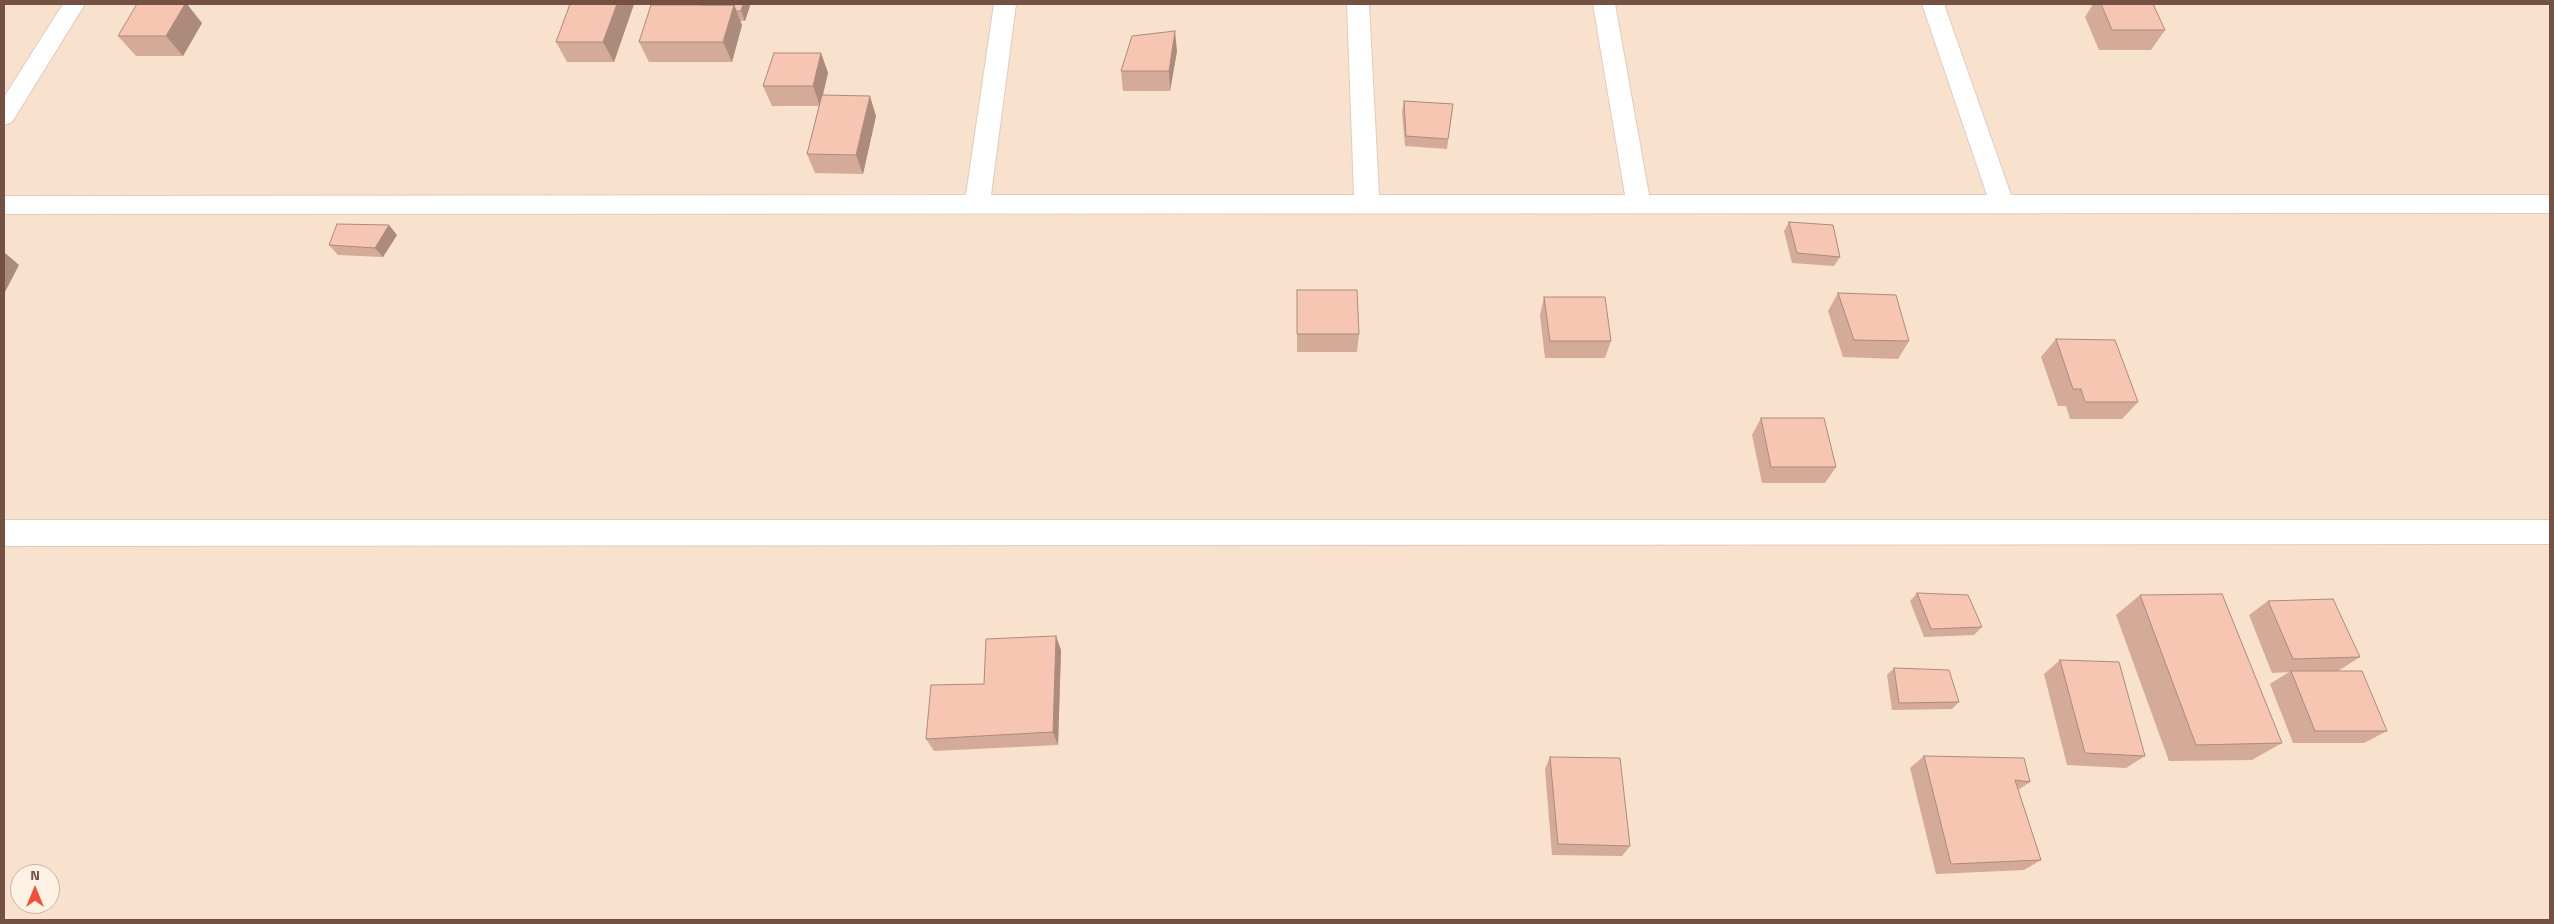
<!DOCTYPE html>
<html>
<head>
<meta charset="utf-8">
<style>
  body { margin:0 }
  #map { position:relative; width:2554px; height:924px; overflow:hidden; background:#feeedc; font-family:"Titillium Web",sans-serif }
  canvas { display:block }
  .frame { position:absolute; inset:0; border:5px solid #755144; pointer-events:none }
  .north { position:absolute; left:10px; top:864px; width:50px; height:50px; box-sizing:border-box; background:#fff2e4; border:1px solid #c8b2a4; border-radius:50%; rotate:0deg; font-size:14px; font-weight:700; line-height:20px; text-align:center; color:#755144 }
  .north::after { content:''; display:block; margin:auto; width:18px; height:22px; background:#f34e36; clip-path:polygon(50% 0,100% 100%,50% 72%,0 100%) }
</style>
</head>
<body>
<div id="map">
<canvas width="2554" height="924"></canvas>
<div class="frame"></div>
<div class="north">N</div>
</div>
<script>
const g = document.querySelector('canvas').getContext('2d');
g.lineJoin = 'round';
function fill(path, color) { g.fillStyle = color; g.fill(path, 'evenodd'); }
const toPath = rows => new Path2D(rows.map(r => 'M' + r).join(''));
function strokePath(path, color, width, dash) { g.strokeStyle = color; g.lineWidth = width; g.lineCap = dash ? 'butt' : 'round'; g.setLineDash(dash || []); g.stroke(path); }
fill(toPath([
  [4,4,2550,4,2550,920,4,920],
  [20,874,50,874,50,904,20,904]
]), '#f8e1cd');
const minor = toPath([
  [63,4,85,4,12,122,4,125,4,97,63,4],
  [994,4,1016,4,991,195,1354,195,1347,4,1369,4,1379,195,1625,195,1593,4,1615,4,1649,195,1987,195,1922,4,1944,4,2011,195,2550,195,2550,213,4,214,4,196,966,195,994,4],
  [4,520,2550,520,2550,544,4,546,4,520]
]);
strokePath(minor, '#e4cabb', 2);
fill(minor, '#fff');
fill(toPath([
  [570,4,634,4,614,62,567,62,556,42],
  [701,4,749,4,750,6,745,21,740,21,742,25,732,62,649,62,639,42,701,5],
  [2093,4,2153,4,2165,30,2151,50,2099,50,2085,17],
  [202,23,183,56,136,56,118,36],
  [1177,51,1170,91,1123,91,1121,71],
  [821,53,828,73,823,95,876,116,863,174,815,173,807,154,819,106,772,106,763,86],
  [1404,101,1453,104,1447,149,1405,146,1402,112],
  [1789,222,1840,257,1834,266,1792,263,1784,231],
  [397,235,383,257,338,255,329,245],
  [1297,290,1359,334,1357,352,1297,352],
  [1838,293,1909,341,1898,359,1843,357,1828,311],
  [1544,297,1611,341,1605,358,1545,358,1540,315],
  [2056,339,2138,402,2122,419,2070,419,2066,406,2058,406,2041,357],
  [1761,418,1836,467,1825,483,1762,483,1752,435],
  [1917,593,1982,627,1974,635,1924,637,1910,601],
  [2140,595,2282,743,2252,760,2169,761,2116,615],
  [2268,601,2360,657,2338,671,2387,731,2364,743,2293,743,2270,684,2289,672,2272,673,2249,615],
  [1061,650,1058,745,934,751,926,739,984,684],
  [2060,660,2145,756,2126,768,2067,765,2044,674],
  [1894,668,1959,702,1952,709,1892,710,1887,675],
  [1924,756,2030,782,2018,790,2041,860,2024,870,1936,874,1910,768],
  [1550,757,1630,846,1622,856,1552,855,1545,769]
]), '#d4aa99');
fill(toPath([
  [185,4,187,4,202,23,183,56,166,36],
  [617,4,634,4,614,62,603,42],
  [743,4,749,4,750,6,745,21,741,11],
  [734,5,742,25,732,62,723,42],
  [1175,31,1177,51,1170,91,1169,71],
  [821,53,828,73,820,106,813,86],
  [870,96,876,116,863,174,856,155],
  [389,225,397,235,383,257,375,248],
  [4,252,19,265,4,294],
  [1056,636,1061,650,1058,745,1053,732]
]), '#ac8b7d');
const building = toPath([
  [137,4,185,4,166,36,118,36,137,4],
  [570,4,617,4,603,42,556,42,570,4],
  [701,4,743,4,741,11,736,11,734,5,701,5,701,4],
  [2101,4,2153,4,2165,30,2112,30,2101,4],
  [651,5,734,5,723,42,639,42,651,5],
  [1175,31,1169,71,1121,71,1132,36,1175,31],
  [774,53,821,53,813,86,763,86,774,53],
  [822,95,870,96,856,155,807,154,822,95],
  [1404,101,1453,104,1448,139,1406,136,1404,101],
  [1789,222,1833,225,1840,257,1797,253,1789,222],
  [337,224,389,225,375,248,329,245,337,224],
  [1297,290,1357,290,1359,334,1297,334,1297,290],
  [1838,293,1896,295,1909,341,1854,340,1838,293],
  [1544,297,1605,297,1611,341,1550,341,1544,297],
  [2056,339,2115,340,2138,402,2085,402,2081,389,2073,389,2056,339],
  [1761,418,1824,418,1836,467,1771,467,1761,418],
  [1917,593,1968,595,1982,627,1931,629,1917,593],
  [2222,594,2282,743,2196,745,2140,595,2222,594],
  [2333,599,2360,657,2293,659,2268,601,2333,599],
  [1056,636,1053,732,926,739,931,685,984,684,986,639,1056,636],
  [2060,660,2119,662,2145,756,2085,753,2060,660],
  [1894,668,1949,670,1959,702,1899,703,1894,668],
  [2291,671,2362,671,2387,731,2315,731,2291,671],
  [1924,756,2024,758,2030,782,2015,780,2041,860,1951,864,1924,756],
  [1550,757,1620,758,1630,846,1558,844,1550,757]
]);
fill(building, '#f6c6b2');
strokePath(building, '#ac8b7d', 1);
</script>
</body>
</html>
